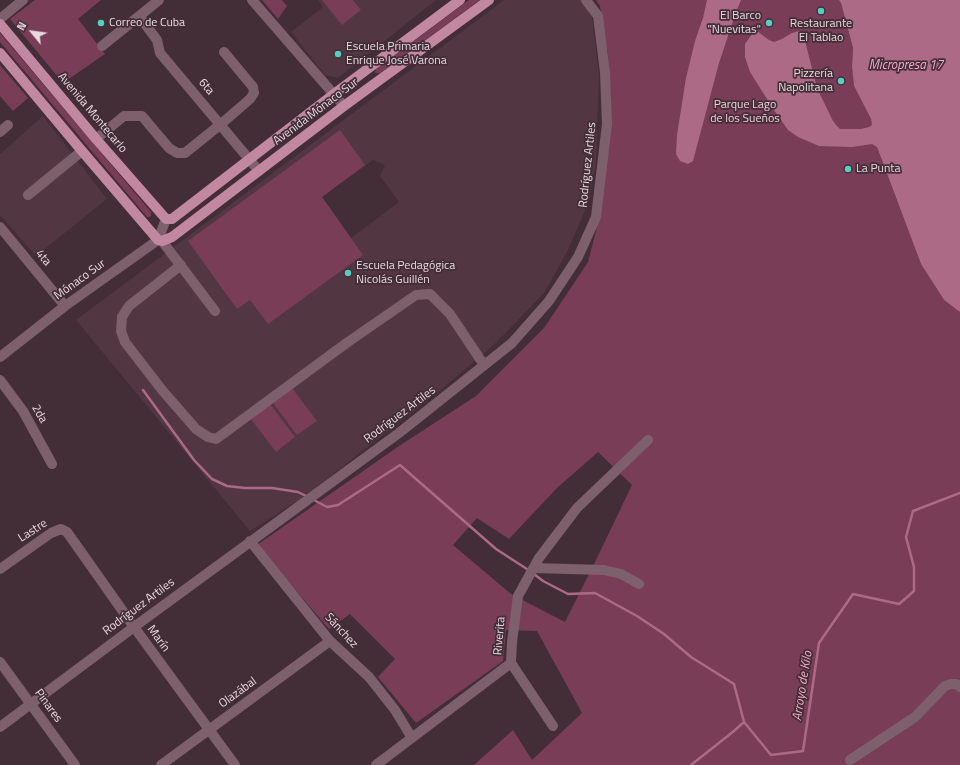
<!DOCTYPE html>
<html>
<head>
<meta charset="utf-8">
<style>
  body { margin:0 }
  #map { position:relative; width:960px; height:765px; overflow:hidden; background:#432d36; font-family:"Titillium Web",sans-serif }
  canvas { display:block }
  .north { position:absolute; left:12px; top:12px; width:40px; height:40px; -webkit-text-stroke:3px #432d36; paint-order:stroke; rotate:299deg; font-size:11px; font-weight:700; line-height:16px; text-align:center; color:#e9dae0 }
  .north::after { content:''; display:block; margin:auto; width:14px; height:18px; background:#e9dae0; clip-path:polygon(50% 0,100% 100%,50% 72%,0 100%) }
</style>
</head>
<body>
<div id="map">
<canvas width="960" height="765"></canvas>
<div class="north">N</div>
</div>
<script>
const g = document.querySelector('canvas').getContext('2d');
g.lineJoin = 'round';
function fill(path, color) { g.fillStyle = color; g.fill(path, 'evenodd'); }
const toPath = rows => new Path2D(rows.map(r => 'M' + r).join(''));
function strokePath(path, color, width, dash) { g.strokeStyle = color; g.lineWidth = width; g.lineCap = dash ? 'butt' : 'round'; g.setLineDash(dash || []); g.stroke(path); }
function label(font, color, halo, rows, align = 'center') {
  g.font = font + ' "Titillium Web",sans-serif'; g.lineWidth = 3.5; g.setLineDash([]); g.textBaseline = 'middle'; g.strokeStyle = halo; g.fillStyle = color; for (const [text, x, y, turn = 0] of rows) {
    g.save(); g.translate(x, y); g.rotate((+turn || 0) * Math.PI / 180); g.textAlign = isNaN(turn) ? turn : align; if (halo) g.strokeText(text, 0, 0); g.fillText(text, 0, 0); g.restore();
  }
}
fill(toPath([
  [318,0,436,0,338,78,325,75,291,32,323,7],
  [504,0,581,0,592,16,599,76,596,163,588,204,567,252,544,293,497,342,443,388,305,496,250,531,76,320],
  [373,160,385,165,380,176,399,202,351,238,322,197],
  [43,116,107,199,36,256,0,215,0,154]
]), '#523642');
fill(toPath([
  [35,0,101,0,78,19,105,54,63,83,10,19],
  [262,0,282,0,287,6,278,19],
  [322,0,353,0,361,10,342,25],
  [469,0,480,0,380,73,375,73,376,69],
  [596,0,842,0,841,3,853,48,852,67,854,86,871,119,877,147,921,264,944,300,957,310,960,312,960,765,474,765,513,730,532,760,582,713,537,631,506,630,503,661,416,723,378,677,395,659,350,614,329,629,257,545,399,446,476,396,544,328,588,262,596,231,611,102,608,55,600,6],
  [598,452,632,485,596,560,565,622,511,594,453,545,477,518,509,539,557,488],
  [0,33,151,212,151,216,149,217,147,217,0,42],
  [0,65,28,98,13,111,0,96],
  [340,130,365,165,322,197,363,255,268,324,250,300,237,309,188,241],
  [292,388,317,421,297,435,273,403],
  [270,404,295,437,276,452,251,419]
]), '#793d58');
fill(toPath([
  [707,0,741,0,736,12,719,63,693,161,688,164,680,161,676,154,677,135,686,78,695,41,703,18],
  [839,0,960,0,960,312,957,310,944,300,921,264,877,147,872,144,852,147,819,146,798,137,788,130,774,110,750,72,745,57,745,44,752,34,757,31,769,40,774,42,782,39,792,33,799,31,801,32,804,37,817,88,833,121,837,126,840,129,861,129,869,127,872,125,871,119,854,86,852,67,853,48,841,3]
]), '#ac6a87');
strokePath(toPath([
  [143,390,194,460,212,479,227,486,245,488,272,488,298,492,308,497],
  [312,499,327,507,338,505,400,465,496,549,530,571],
  [534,574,543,581,568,594,595,593,637,616,664,634,691,657,734,684,744,722],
  [691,765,734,731,744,722,771,755,803,751,819,643,853,594,899,604,914,591,914,567,906,537,913,511,960,493]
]), '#ac6a87', 2.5);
strokePath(toPath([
  [252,0,344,106],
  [139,16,157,40,160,53,259,171],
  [0,19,23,0],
  [102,46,159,0],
  [0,132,8,125],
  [96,139,124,116,142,116,169,148,177,153,185,153,221,124,250,99,254,93,253,87,224,52],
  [28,195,82,151],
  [0,227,65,306],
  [162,241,215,311],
  [181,265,129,306,122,317,121,331,125,342,162,390,196,429,208,437,216,439,348,342,416,295,430,294,450,314,484,365],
  [0,357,65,306,158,240,166,219],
  [0,380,23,411,52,464],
  [250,541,330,641,369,677,395,710,412,738],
  [534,568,604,570,621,574,639,584],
  [0,569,51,533,61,529,67,532,134,627,235,765],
  [0,662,75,765],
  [511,663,512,642,518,596,539,558,577,508,648,440],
  [511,663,553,726],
  [0,727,134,627,399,433,512,343,549,301,578,257,596,217,607,124,605,73,598,16,586,0],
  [850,760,915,717,945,686,951,684,956,684,960,687],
  [161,765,330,641],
  [376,765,511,663]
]), '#7d606b', 10);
strokePath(toPath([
  [0,24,96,139,166,219,172,219,334,94,460,0],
  [0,53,82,151,158,240,162,241,172,237,344,106,489,0]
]), '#c388a1', 10);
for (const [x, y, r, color] of [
  [821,11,4,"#57cec2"],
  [101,23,4,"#57cec2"],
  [769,23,4,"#57cec2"],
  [338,54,4,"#57cec2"],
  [841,81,4,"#57cec2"],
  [848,169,4,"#57cec2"],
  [348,273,4,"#57cec2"]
]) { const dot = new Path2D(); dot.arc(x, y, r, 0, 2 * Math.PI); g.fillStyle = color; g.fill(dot); strokePath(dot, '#432d36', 1.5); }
label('12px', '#e9dae0', '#432d36', [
  ["El Barco",761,16,"right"],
  ["\"Nuevitas\"",761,30,"right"],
  ["Correo de Cuba",109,23],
  ["Restaurante",821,24,"center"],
  ["El Tablao",821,38,"center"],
  ["Escuela Primaria",346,47],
  ["Enrique José Varona",346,61],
  ["Pizzería",833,74,"right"],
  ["Napolitana",833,88,"right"],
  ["La Punta",856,169],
  ["Escuela Pedagógica",356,266],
  ["Nicolás Guillén",356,280]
], 'left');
label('12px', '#e9dae0', '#432d36', [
  ["6ta",206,87,50],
  ["Avenida Mónaco Sur",316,112,-37],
  ["Avenida Montecarlo",92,113,50],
  ["Rodríguez Artiles",588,165,-84],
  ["4ta",43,258,50],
  ["Mónaco Sur",80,280,-36],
  ["2da",39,414,60],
  ["Rodríguez Artiles",400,415,-37],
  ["Lastre",33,531,-33],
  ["Rodríguez Artiles",139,607,-37],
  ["Sánchez",341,631,47],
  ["Riverita",500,636,-85],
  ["Marín",158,639,54],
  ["Olazábal",238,693,-36],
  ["Pinares",48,706,54]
]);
label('12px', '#f7d0df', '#432d36', [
  ["Parque Lago",745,105],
  ["de los Sueños",745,119]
]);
label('italic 13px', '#f7abcb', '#432d36', [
  ["Micropresa 17",906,66],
  ["Arroyo de Kilo",803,686,-81]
]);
</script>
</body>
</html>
